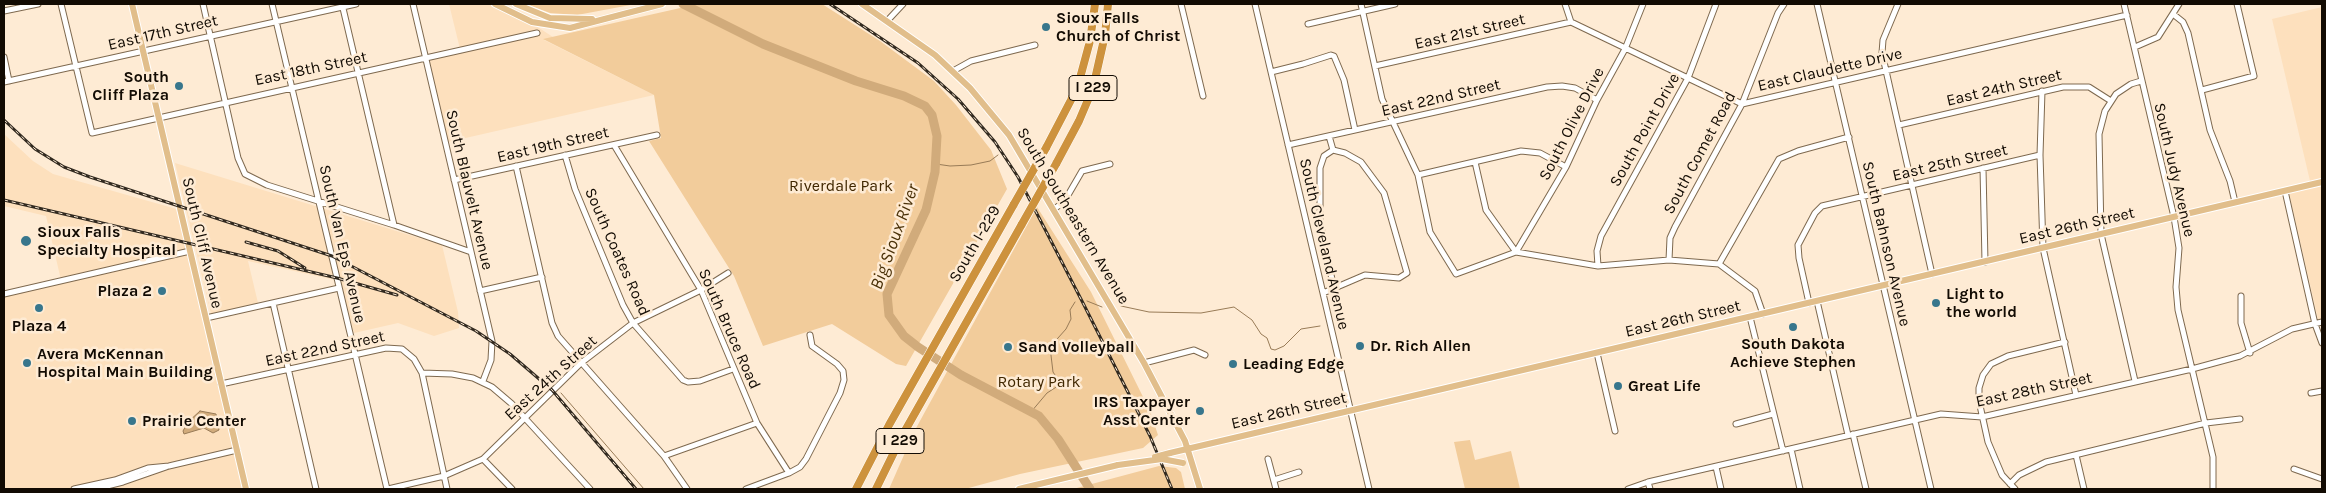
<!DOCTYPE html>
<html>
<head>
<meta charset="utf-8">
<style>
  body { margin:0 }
  #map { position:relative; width:2326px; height:493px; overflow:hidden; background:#feebd4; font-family:Karla,sans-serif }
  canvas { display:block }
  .frame { position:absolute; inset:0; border:5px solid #120b03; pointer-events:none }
</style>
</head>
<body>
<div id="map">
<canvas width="2326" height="493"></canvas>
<div class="frame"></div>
</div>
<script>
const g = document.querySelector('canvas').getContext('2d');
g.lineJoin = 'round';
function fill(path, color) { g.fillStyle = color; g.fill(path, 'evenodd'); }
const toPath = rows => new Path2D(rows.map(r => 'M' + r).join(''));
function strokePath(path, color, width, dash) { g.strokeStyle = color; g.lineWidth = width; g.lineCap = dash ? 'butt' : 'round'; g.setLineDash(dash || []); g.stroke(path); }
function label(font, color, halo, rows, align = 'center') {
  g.font = font + ' Karla,sans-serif'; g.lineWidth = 5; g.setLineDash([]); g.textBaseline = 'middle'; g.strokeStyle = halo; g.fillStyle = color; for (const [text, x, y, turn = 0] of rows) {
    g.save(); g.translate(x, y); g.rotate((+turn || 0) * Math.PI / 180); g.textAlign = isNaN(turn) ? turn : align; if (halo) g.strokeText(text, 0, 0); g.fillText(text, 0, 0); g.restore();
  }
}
fill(toPath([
  [449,4,491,4,533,24,553,37,544,40,654,95,448,142,428,60,461,53],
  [2322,7,2322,178,2310,181,2272,19],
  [4,134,33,161,53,174,180,210,246,489,4,489,4,294,61,280,46,216,4,206],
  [175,163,442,245,458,312,459,328,434,336,398,323,354,333,340,281,248,261,258,303,211,314],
  [2322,185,2322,319,2318,319,2289,193]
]), '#fde0bd');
fill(toPath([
  [526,4,636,4,577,15,550,13],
  [698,4,822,4,880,41,934,81,956,105,991,150,1007,189,906,366,896,364,832,324,763,346,734,276,649,141,661,138,654,95,543,39],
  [1037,207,1091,292,1150,411,1158,435,1143,448,1020,474,965,489,889,489,915,430],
  [1470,440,1475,460,1511,451,1520,489,1465,489,1454,442],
  [1159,466,1176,468,1181,472,1185,489,1073,489]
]), '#f2cc9b');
const water = toPath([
  [200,411,216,414,219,430,213,433,204,428,184,434,183,431,188,422,200,411]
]);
fill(water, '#d1ab7b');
strokePath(water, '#987b57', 1);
strokePath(toPath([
  [936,164,950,166,971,165,990,161,998,155],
  [1087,301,1102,307],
  [1121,306,1149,312,1201,313,1234,307,1252,320,1261,334,1267,338,1271,349,1275,350,1284,346,1301,329,1320,326],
  [561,393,644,489],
  [1031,412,1047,393,1061,384,1053,372,1050,347,1066,329,1071,319,1070,310,1075,302]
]), '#987b57', 1);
strokePath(toPath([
  [683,4,763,44,856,81,904,96,925,106,932,115,937,136,935,172,926,210,887,294,889,315,904,336,918,347,961,375,1039,416,1058,439,1090,489]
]), '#d1ab7b', 9);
const minor = toPath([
  [61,4,92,133,537,33],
  [203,4,238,158,245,174,267,185,394,225,471,252],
  [272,4,387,489],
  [342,4,394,225],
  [413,4,492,341,491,360,483,381],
  [1181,4,1203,96],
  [1255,4,1369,489],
  [1361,4,1382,99,1418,175,1430,232,1456,274,1516,252,1598,266,1669,260,1719,264,1779,159,1798,151,1849,137],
  [1565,4,1571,22,1742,104,2127,15],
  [1817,4,1931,489],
  [1898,4,1883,40,1882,53,1932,274],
  [2124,4,2174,217,2179,248,2176,287,2178,310,2213,457,2213,489],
  [4,11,38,4],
  [2173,14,2183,22,2188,33,2210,130,2230,181,2235,202],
  [888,20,903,4],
  [1308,24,1395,4],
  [2135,47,2158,37,2179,4],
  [4,57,9,81],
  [1375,66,1571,22],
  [953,71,971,61,1035,45],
  [1271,72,1303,64,1331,55,1334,56,1344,80,1355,130],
  [4,82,356,4],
  [2202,90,2254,76,2237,4],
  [2042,91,2040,155,2043,248,2076,395],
  [1899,125,2063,87,2089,87,2111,101],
  [1329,136,1333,150,1324,156,1320,168,1320,222,1334,289],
  [614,145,701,290,757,423,789,473],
  [1288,145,1547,87,1562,86,1575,88,1597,100],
  [565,155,575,189,623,305,633,323,683,380,688,382,700,381,733,369],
  [1475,162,1486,210,1516,252,1566,167,1597,100,1625,49,1643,4],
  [516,166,552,323,558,336,664,456,687,489],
  [1983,168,1985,262],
  [1418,175,1521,151,1540,153,1566,167],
  [454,180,657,135],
  [2285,191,2315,324,2322,343],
  [1054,209,1064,202,1082,171,1110,164],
  [1669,260,1670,238,1675,227,1742,104,1778,13,1784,4],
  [1719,264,1755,291,1763,314],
  [1598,266,1597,251,1601,236,1688,78,1716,4],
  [480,291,542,277],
  [1323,293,1365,275,1399,278,1407,273,1384,193,1361,162,1345,153,1333,150],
  [4,294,190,251],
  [2241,296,2241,323,2250,353],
  [1817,301,1848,435],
  [273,303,316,489],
  [1809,303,1799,258,1798,245,1815,213,1822,206,2040,155],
  [1750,317,1783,451],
  [206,318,339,288],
  [1597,353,1615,431],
  [1144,363,1194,350,1205,355],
  [422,373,452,374,473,378,492,387,512,404,590,489],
  [2135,381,2101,234,2099,134,2105,111,2116,94,2131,84,2141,81],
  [221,384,386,348,402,349,414,359,422,373,447,489],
  [2311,393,2322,391],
  [1736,424,1773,414],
  [1853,434,1866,489],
  [1791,449,1800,489],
  [2076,455,2084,489],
  [664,456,757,423],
  [483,459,512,489],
  [1268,459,1276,489],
  [1716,467,1721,489],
  [2294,469,2322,479],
  [1274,480,1299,472],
  [1648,482,1650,489],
  [2010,484,2019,475,2046,462,2206,423,2240,419],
  [74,489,115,480,148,468,169,466],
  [95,489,123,482,169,466,237,450],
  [388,489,444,476,483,459,581,363,633,323,701,290,728,273],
  [746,489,789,473,800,467,806,459,840,393,844,380,843,371,837,364,812,346,810,335],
  [1628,489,1648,482,1941,414,1982,417,2192,369,2240,356,2292,329,2322,322],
  [2015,489,2002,475,1988,442,1979,401,1979,388,1983,375,1991,364,2008,356,2065,342]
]);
const major = toPath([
  [132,4,246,489],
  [495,4,532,22,570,28,662,4],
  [516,4,550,18,592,19],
  [862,4,935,55,970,88,1009,135,1144,363,1185,441,1200,489],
  [1170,453,2322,182],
  [1019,489,1118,465]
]);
const highway = toPath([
  [1046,148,1071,100,1080,78,1090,41,1095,4],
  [1056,164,1079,121,1093,88,1105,35,1108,4],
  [856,489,889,425,1014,204],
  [876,489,902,436,1022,224]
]);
strokePath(minor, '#7e694f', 7);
strokePath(major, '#fff', 8);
strokePath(highway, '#fff', 9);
strokePath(minor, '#fff', 5);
strokePath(major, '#e1be8b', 6);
strokePath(highway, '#cd923d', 8);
const rail = toPath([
  [830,4,918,63,958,99,995,142,1018,177,1083,303,1150,436,1172,489],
  [4,120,35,149,64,167,90,177,332,256,476,331,510,354,552,390,636,489],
  [4,200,337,278,397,295],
  [246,242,278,251,305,268]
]);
strokePath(rail, '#322a20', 3);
strokePath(rail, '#feebd4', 1, [4]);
const majorBridge = toPath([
  [1155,457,1170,453],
  [1118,465,1162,459,1183,463]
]);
const highwayBridge = toPath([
  [1014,204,1046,148],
  [1022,224,1056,164]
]);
strokePath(majorBridge, '#fff', 8, []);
strokePath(highwayBridge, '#fff', 9, []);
strokePath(majorBridge, '#e1be8b', 6);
strokePath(highwayBridge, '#cd923d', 8);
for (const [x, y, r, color] of [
  [1046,27,5,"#38768c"],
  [179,86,5,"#38768c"],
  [26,241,6,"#38768c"],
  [162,291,5,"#38768c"],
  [1936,303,5,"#38768c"],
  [39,308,5,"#38768c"],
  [1793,327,5,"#38768c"],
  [1360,346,5,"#38768c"],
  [1008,347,5,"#38768c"],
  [27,363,5,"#38768c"],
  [1233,364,5,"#38768c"],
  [1618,386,5,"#38768c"],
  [1200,411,5,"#38768c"],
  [132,421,5,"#38768c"]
]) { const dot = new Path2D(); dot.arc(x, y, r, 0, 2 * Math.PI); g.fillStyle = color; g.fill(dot); strokePath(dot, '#feebd4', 2); }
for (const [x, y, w] of [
  [1093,88,48],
  [900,441,48]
]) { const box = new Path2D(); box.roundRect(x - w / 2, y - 12.5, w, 25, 4); g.fillStyle = '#feebd4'; g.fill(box); strokePath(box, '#120b03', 1); }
label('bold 15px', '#120b03', null, [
  ["I 229",1093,88],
  ["I 229",900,441]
]);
label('bold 16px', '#120b03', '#feebd4', [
  ["Sioux Falls",1056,18],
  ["Church of Christ",1056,36],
  ["South",169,77,"right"],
  ["Cliff Plaza",169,95,"right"],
  ["Sioux Falls",37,232],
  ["Specialty Hospital",37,250],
  ["Plaza 2",152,291,"right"],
  ["Light to",1946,294],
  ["the world",1946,312],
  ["Plaza 4",39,326,"center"],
  ["South Dakota",1793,344,"center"],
  ["Achieve Stephen",1793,362,"center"],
  ["Dr. Rich Allen",1370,346],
  ["Sand Volleyball",1018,347],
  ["Avera McKennan",37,354],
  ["Hospital Main Building",37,372],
  ["Leading Edge",1243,364],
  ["Great Life",1628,386],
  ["IRS Taxpayer",1190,402,"right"],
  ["Asst Center",1190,420,"right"],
  ["Prairie Center",142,421]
], 'left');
label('16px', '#120b03', '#feebd4', [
  ["East 21st Street",1470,32,-13],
  ["East 17th Street",163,33,-13],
  ["East 18th Street",311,69,-12],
  ["East Claudette Drive",1830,70,-13],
  ["East 24th Street",2004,88,-13],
  ["East 22nd Street",1441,98,-13],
  ["South Olive Drive",1572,124,-63],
  ["South Point Drive",1645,130,-61],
  ["East 19th Street",553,145,-13],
  ["South Comet Road",1700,153,-62],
  ["East 25th Street",1950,163,-13],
  ["South Judy Avenue",2174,170,77],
  ["South Blauvelt Avenue",469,190,77],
  ["South Southeastern Avenue",1073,216,59],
  ["East 26th Street",2077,226,-13],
  ["South Cliff Avenue",202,243,77],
  ["South Van Eps Avenue",342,244,77],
  ["South I-229",975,244,-60],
  ["South Cleveland Avenue",1324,244,77],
  ["South Bahnson Avenue",1886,244,77],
  ["South Coates Road",617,252,66],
  ["East 26th Street",1683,319,-13],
  ["South Bruce Road",729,329,66],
  ["East 22nd Street",325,349,-12],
  ["East 24th Street",551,378,-42],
  ["East 28th Street",2034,390,-12],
  ["East 26th Street",1289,411,-13]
]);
label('16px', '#402700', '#feebd4', [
  ["Riverdale Park",841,186],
  ["Rotary Park",1039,382]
]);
label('italic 18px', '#4a3108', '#feebd4', [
  ["Big Sioux River",895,237,-70]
]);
</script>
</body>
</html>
